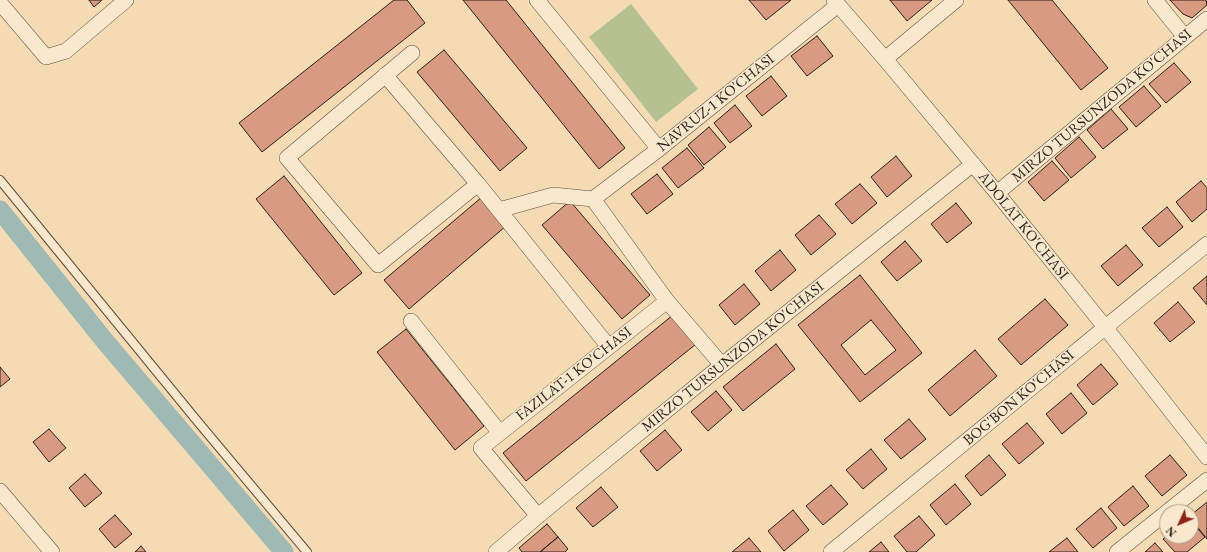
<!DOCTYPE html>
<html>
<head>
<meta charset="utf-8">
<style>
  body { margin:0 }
  #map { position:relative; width:1207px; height:552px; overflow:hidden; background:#f5dbb3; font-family:"EB Garamond",serif }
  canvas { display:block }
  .north { position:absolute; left:1159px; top:504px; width:40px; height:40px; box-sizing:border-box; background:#f8e8ce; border:1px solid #a69885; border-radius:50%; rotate:226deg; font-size:11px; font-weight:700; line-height:16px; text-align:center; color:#2a1f17 }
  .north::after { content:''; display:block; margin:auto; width:14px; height:18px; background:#8f2418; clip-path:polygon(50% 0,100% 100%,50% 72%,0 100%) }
</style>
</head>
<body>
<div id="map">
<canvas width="1207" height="552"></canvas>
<div class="north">N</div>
</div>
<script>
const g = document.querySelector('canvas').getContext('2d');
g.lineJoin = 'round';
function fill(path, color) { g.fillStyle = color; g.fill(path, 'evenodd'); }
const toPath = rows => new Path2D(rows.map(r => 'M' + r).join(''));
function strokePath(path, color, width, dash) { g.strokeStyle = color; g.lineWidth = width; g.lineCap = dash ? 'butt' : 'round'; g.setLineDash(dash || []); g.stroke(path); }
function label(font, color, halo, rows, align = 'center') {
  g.font = font + ' "EB Garamond",serif'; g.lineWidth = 3; g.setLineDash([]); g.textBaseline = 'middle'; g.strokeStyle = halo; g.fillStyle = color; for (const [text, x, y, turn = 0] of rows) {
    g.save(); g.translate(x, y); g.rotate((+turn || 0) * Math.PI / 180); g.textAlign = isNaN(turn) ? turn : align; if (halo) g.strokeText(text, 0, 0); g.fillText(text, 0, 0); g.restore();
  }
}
fill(toPath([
  [631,4,698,89,656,122,589,37]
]), '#b6c191');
strokePath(toPath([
  [0,210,104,340,284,552]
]), '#9fb9b5', 19);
const building = toPath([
  [89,0,102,0,94,7,89,0],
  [394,0,407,0,425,23,262,152,239,123,394,0],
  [463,0,506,0,625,148,599,169,463,0],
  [749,0,791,0,766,20,749,0],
  [890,0,932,0,907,21,890,0],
  [1008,0,1052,0,1108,68,1081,90,1008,0],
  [1170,0,1206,0,1207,5,1192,18,1183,14,1170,0],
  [817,36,833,56,807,76,791,56,817,36],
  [444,50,527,148,500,171,417,72,444,50],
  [1174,63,1191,82,1166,103,1149,84,1174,63],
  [771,76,787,96,762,116,746,96,771,76],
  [1144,86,1161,106,1136,127,1119,107,1144,86],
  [735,105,752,126,730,143,714,123,735,105],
  [1111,109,1128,129,1103,149,1087,130,1111,109],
  [709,127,726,147,704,165,688,145,709,127],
  [1079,137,1096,157,1071,178,1055,158,1079,137],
  [687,148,704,168,678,188,662,168,687,148],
  [896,156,912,176,887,197,871,177,896,156],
  [1052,161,1069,180,1044,201,1028,182,1052,161],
  [657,174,673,194,647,214,631,194,657,174],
  [284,176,362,273,334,295,256,199,284,176],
  [1201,181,1207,188,1207,209,1192,222,1176,202,1201,181],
  [860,184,877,203,852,224,835,204,860,184],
  [482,197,506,226,409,309,384,280,482,197],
  [570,201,650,295,622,319,542,225,570,201],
  [956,203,972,223,947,243,931,224,956,203],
  [1167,207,1183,227,1159,247,1142,228,1167,207],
  [819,215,836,234,811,255,795,235,819,215],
  [905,241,922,261,897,281,881,262,905,241],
  [1126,245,1143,265,1118,286,1101,266,1126,245],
  [780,250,796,270,771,291,755,271,780,250],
  [860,275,922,353,860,402,798,325,860,275],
  [871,320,896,350,865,375,841,345,871,320],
  [1207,276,1207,305,1193,288,1207,276],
  [744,284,760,304,735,325,719,305,744,284],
  [1045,299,1068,325,1021,365,998,339,1045,299],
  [1178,302,1195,322,1170,342,1154,323,1178,302],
  [673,315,696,344,526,481,503,453,673,315],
  [406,329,484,426,455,450,377,352,406,329],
  [776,344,795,369,743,411,723,387,776,344],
  [975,350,997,376,950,416,928,390,975,350],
  [1101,364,1118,384,1093,405,1077,385,1101,364],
  [0,367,10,379,0,387,0,367],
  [716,391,732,410,708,431,691,412,716,391],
  [1071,393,1087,413,1062,434,1046,414,1071,393],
  [909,419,926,439,901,459,884,440,909,419],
  [1027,423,1044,443,1019,464,1002,444,1027,423],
  [49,429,66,448,49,462,33,442,49,429],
  [665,430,682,450,657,471,640,451,665,430],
  [871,449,887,469,863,489,846,470,871,449],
  [989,455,1006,475,981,496,965,476,989,455],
  [1170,455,1187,475,1162,496,1145,476,1170,455],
  [85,474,102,493,85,507,69,488,85,474],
  [955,484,971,504,946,525,930,505,955,484],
  [831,485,848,504,823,525,806,506,831,485],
  [1133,486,1149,506,1124,526,1108,507,1133,486],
  [601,487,618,507,593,527,576,508,601,487],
  [1207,502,1207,539,1191,519,1191,515,1207,502],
  [1101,508,1117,528,1093,548,1076,529,1101,508],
  [793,510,809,530,784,551,768,531,793,510],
  [115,515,132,534,115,548,99,529,115,515],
  [919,516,935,535,916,552,907,552,894,536,919,516],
  [1191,521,1205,537,1187,552,1175,552,1163,539,1167,536,1191,536,1191,521],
  [547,524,558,537,540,552,522,552,519,548,547,524],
  [558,537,568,549,565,552,540,552,558,537],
  [749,538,761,552,732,552,749,538],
  [1067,538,1078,552,1049,552,1067,538],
  [881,542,889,552,869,552,881,542],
  [1155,543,1163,552,1145,552,1155,543],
  [141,546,146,552,135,552,141,546]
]);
fill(building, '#d99a82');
strokePath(building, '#2a1f17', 1);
const lane = toPath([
  [0,180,198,422,307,552]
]);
const street = toPath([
  [537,0,659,149],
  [834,0,885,59,997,193,1105,327,1207,457],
  [1155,0,1185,37],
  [0,3,46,57,66,51,126,0],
  [412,53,287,158,378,265,478,184],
  [885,59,956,0],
  [385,75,478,184,609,347],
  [997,193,1207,19],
  [593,199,659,149,838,5],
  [499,210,553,195,593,199,667,301,722,365],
  [411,321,500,433],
  [0,491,52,552],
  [538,516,481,448,667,301],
  [496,552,538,516,722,365,973,164],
  [831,552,1207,244],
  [1117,552,1207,480]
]);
strokePath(lane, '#5d4e3e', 10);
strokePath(street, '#5d4e3e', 16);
strokePath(lane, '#f8e8ce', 8);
strokePath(street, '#f8e8ce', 15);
label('15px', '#2a1f17', '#f8e8ce', [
  ["NAVRUZ-1 KO'CHASI",716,103,-39],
  ["MIRZO TURSUNZODA KO'CHASI",1102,106,-40],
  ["ADOLAT KO'CHASI",1023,226,51],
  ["MIRZO TURSUNZODA KO'CHASI",733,357,-39],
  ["FAZILAT-1 KO'CHASI",574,374,-38],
  ["BOG'BON KO'CHASI",1019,398,-40]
]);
</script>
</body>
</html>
